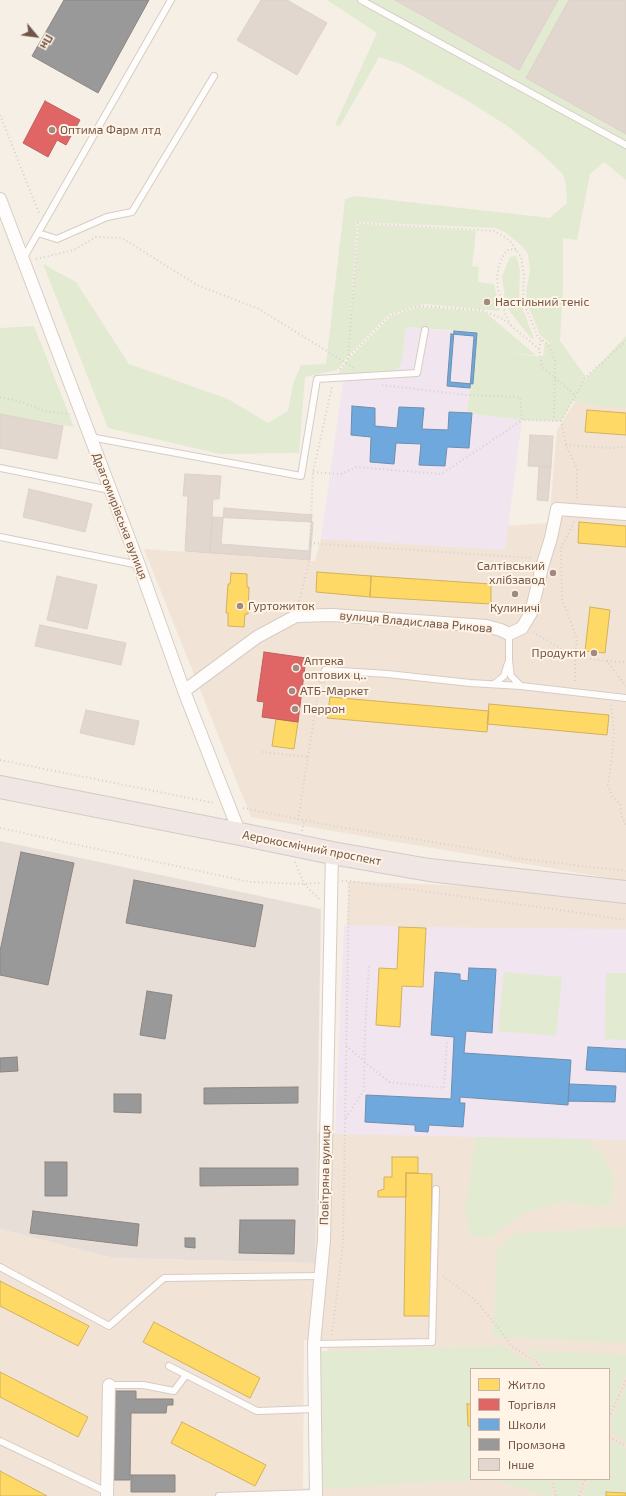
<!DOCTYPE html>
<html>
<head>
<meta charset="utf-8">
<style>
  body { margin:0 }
  #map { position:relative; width:626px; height:1496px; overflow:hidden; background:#f5efe6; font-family:"Exo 2",sans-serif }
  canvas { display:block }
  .legend { position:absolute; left:470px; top:1368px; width:140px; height:112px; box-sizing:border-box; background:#fff4e6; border:1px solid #c6b4a7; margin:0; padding:5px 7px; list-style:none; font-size:12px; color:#715548 }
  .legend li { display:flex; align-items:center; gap:8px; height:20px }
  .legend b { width:20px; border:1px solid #c6b4a7 }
  .north { position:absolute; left:16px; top:16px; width:40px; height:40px; -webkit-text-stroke:3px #fff4e6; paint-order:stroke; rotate:119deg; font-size:11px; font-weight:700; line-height:16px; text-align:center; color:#715548 }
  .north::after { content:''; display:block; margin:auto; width:14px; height:18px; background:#715548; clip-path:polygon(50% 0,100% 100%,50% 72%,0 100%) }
</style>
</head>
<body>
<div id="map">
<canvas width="626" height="1496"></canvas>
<ul class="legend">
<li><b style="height:11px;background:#ffd966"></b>Житло</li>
<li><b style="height:11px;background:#e06666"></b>Торгівля</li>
<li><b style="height:11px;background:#6fa8dc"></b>Школи</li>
<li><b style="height:11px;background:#999"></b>Промзона</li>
<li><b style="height:11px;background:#e1d7ce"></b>Інше</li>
</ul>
<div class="north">Пн</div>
</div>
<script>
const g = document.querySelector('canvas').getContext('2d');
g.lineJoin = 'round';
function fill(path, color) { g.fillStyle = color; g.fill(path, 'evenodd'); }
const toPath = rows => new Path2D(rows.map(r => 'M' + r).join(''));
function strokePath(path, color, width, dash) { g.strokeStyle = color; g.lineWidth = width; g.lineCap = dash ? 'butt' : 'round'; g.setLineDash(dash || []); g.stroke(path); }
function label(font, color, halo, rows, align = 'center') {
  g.font = font + ' "Exo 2",sans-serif'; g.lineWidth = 4; g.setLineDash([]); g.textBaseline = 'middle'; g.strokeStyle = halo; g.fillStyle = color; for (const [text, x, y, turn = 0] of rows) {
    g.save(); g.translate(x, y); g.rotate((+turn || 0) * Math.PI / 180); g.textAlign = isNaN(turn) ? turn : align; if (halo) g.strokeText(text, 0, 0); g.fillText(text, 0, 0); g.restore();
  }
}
fill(toPath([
  [626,349,626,881,251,817,144,549,315,561,321,539,549,523,557,430,587,383],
  [349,881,626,893,626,1496,0,1496,0,1229,113,1258,315,1263,317,1133,337,1133],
  [304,1340,328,1340,320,1489,303,1488],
  [471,1369,609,1369,609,1479,471,1479]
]), '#f1e4d6');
fill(toPath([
  [0,841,321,909,315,1263,113,1258,0,1229]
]), '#e7dfd7');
fill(toPath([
  [406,327,477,333,467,412,522,420,505,550,321,539,344,375,402,360],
  [344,925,425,927,626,929,626,1140,335,1134]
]), '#f1e5ef');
fill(toPath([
  [327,0,626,0,626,180,604,162,590,174,577,240,563,238,563,285,560,341,586,377,583,382,626,336,626,407,598,406,573,401,561,421,522,420,467,413,477,332,406,327,402,360,399,367,394,372,336,376,349,359,391,316,419,307,479,311,486,313,536,355,508,353,543,357,545,342,548,344,550,343,540,335,528,305,526,292,530,271,528,254,521,245,506,233,496,228,357,222,349,334,359,224,476,231,472,266,479,267,478,282,494,284,500,311,424,304,389,314,348,356,337,370,305,377,299,453,220,454,108,428,43,264,76,282,129,364,228,399,268,423,288,411,293,384,301,365,326,364,345,199,355,196,550,218,567,203,566,185,563,174,544,156,509,127,468,101,401,64,379,57,340,126,335,125,377,33],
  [516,256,520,270,519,299,534,339,531,338,506,307,502,276,510,257],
  [34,326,74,427,0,414,0,328],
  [504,972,562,977,556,1036,498,1031],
  [606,973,626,973,626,1040,605,1039],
  [476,1137,587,1139,606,1159,614,1177,611,1204,598,1207,565,1202,525,1212,491,1237,470,1237,465,1209],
  [626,1226,626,1343,493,1337,497,1250,514,1234],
  [502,1346,533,1364,537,1369,471,1369,471,1479,488,1479,321,1489,321,1351],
  [525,1350,626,1355,626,1374,609,1413,609,1369,546,1369,539,1361],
  [626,1386,626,1443,613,1434,611,1428,612,1419],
  [609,1442,615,1442,626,1449,626,1496,583,1496,589,1479,609,1479],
  [492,1479,551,1479,551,1496,547,1496],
  [554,1479,582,1479,578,1496,556,1496,553,1485]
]), '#e2ebd1');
const homes = toPath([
  [587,410,626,413,626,435,585,432,587,410],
  [579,522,626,526,626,547,578,543,579,522],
  [317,572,371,576,370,597,316,592,317,572],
  [231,573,247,574,247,587,249,587,248,614,245,614,244,627,228,626,228,613,226,613,228,584,230,584,231,573],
  [371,576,491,584,491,604,370,597,371,576],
  [590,607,610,610,605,653,585,651,590,607],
  [330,697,489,711,487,732,327,718,330,697],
  [489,704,609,715,607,735,487,724,489,704],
  [276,719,298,722,294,749,272,746,276,719],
  [399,927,426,928,423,987,402,986,400,1027,376,1025,379,968,397,969,399,927],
  [392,1157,418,1157,418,1173,406,1173,406,1197,378,1197,378,1191,384,1189,384,1177,392,1177,392,1157],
  [406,1173,432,1174,430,1316,404,1316,406,1173],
  [0,1281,89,1326,78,1346,0,1306,0,1281],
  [154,1322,260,1378,250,1398,143,1342,154,1322],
  [0,1372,88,1417,78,1437,0,1397,0,1372],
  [467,1404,471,1404,471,1426,468,1426,467,1404],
  [182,1422,266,1465,255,1486,171,1443,182,1422],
  [0,1471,47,1496,0,1496,0,1471],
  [606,1492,626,1493,626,1496,606,1496,606,1492]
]);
fill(homes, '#ffd966');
strokePath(homes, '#d4b15d', 1);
const shops = toPath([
  [45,101,80,120,66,145,57,140,48,157,23,143,45,101],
  [264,652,306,658,298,722,262,717,264,702,257,701,264,652]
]);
fill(shops, '#e06666');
strokePath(shops, '#bf615d', 1);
const schools = toPath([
  [454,331,477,333,473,384,450,382,454,331],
  [451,334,474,336,470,388,447,386,451,334],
  [352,406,375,408,375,426,397,428,399,407,424,408,422,429,448,430,449,412,472,413,469,448,447,447,445,466,419,465,421,444,396,443,394,464,370,462,371,437,351,435,352,406],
  [469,968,496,969,492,1033,466,1031,464,1053,571,1060,568,1105,460,1097,460,1103,465,1103,463,1127,429,1125,428,1132,415,1131,415,1125,365,1122,366,1095,451,1099,454,1037,431,1035,435,972,460,974,460,980,468,981,469,968],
  [588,1047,626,1049,626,1072,586,1070,588,1047],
  [569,1084,616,1086,615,1102,568,1101,569,1084]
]);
fill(schools, '#6fa8dc');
strokePath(schools, '#708fb0', 1);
const industry = toPath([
  [64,0,149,0,98,93,32,56,64,0],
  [21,852,74,863,48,985,0,975,0,951,21,852],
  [134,880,263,905,255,947,126,923,134,880],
  [147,991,172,995,165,1039,140,1035,147,991],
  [17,1057,18,1071,0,1072,0,1058,17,1057],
  [298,1087,298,1103,204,1104,204,1088,298,1087],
  [114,1094,141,1094,141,1113,114,1112,114,1094],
  [45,1162,67,1162,67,1196,45,1196,45,1162],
  [200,1168,298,1168,298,1185,200,1186,200,1168],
  [33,1211,139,1224,137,1246,30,1233,33,1211],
  [240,1220,295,1220,294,1254,239,1253,240,1220],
  [185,1238,195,1238,195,1248,185,1247,185,1238],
  [115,1391,136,1391,136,1399,173,1399,173,1405,167,1405,166,1413,131,1413,130,1480,114,1480,115,1391],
  [131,1475,175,1475,175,1492,131,1492,131,1475]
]);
fill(industry, '#999');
strokePath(industry, '#8d8581', 1);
const building = toPath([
  [261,0,287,0,327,23,297,75,237,40,261,0],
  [395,0,558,0,519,70,395,0],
  [569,0,626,0,626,134,526,78,569,0],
  [0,414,63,426,57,459,0,448,0,414],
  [530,435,553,436,551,467,528,466,530,435],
  [539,466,551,467,548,501,537,500,539,466],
  [185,474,221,476,219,499,213,499,210,553,185,551,188,496,183,496,185,474],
  [29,489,92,504,85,532,23,517,29,489],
  [224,508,312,515,309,551,221,544,224,508],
  [212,517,313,522,310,560,210,553,212,517],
  [57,576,97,585,87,629,47,620,57,576],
  [40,625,126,643,121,665,35,646,40,625],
  [86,710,139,721,134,745,80,733,86,710]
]);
fill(building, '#e1d7ce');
strokePath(building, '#ddd1c9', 1);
const lane = toPath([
  [361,0,626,145],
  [38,233,57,239,107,217,132,212,214,76],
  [23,259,171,0],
  [90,437,301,476,317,379,417,373,425,330],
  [0,468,110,490],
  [0,537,139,565],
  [509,634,509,661,511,676,521,686,626,698],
  [322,679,325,670,388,674,470,683,521,686],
  [494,684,504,676,508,663],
  [0,1267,109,1326,164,1278,320,1276],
  [314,1344,432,1342,436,1189],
  [169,1366,257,1411,315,1409],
  [109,1385,143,1385,174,1391,186,1375],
  [0,1441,107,1492],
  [219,1496,316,1493]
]);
const street = toPath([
  [0,199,139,565,184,691,240,834],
  [184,691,257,637,296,616,332,615,486,626,501,630,509,634,522,628,531,613,542,567,551,538,557,509,626,514],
  [107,1496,109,1385],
  [316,1496,314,1344,324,1240,332,853]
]);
const highway = toPath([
  [0,787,240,834,332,853,429,870,626,892]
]);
strokePath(lane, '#d6ccc5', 8);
strokePath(street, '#d6ccc5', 14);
strokePath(highway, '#d4cac4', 24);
strokePath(toPath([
  [0,115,39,213],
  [36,259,74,250,96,237,122,238,197,285,259,309,354,368],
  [511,325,506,316,498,289,497,277,499,265,504,254,509,249,516,250],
  [539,349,541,340],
  [348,359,358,223,494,231,503,236,511,242,521,257,524,276,523,301,538,337,548,344,555,360,554,420],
  [340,369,349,357,390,315,420,306,481,310,503,319,539,349,542,367,575,395],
  [382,385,466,395,520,397,522,420,561,421,566,445,577,469,577,498],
  [0,397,18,401,45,411,70,414],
  [561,421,585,378,626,341],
  [566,445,610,448,626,447],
  [313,472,341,474,356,467,441,474,508,430,522,420],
  [574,522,561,548,562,599,577,639,575,657,575,684],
  [310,543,532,558],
  [298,605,309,563,313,472,332,387],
  [533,632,575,657,607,661,626,686],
  [607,661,626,662],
  [611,705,614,732,612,755,608,785,612,796,620,804,622,817,626,826],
  [262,752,307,757],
  [0,760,214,803],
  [243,808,333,826,494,852,515,858,626,871],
  [298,820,319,687],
  [0,828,250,882,304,884,320,883],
  [302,831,304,822],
  [295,862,304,884,320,900],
  [342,881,349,881,567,911,626,920],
  [346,1046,389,1082,444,1088,447,1042],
  [346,1118,364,1090,365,1029,369,966],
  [443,1276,475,1300,497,1326,511,1346,538,1363,541,1369],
  [332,1335,343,1243,349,881],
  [609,1418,626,1380],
  [609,1437,626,1446],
  [554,1479,553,1485,556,1496],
  [579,1496,585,1479]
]), '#d9cfcb', 2, [1, 3]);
strokePath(lane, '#fefdfb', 6);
strokePath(street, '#fefdfb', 12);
strokePath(highway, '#f0e6e3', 22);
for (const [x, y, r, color] of [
  [52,130,4,"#9f8b7f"],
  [487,302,4,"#9f8b7f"],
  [553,573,4,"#9f8b7f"],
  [515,594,4,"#9f8b7f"],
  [240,606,4,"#9f8b7f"],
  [594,653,4,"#9f8b7f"],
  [296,668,4,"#9f8b7f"],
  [292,691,4,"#9f8b7f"],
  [295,709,4,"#9f8b7f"]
]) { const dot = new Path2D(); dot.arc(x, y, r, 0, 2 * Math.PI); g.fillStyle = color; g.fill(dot); strokePath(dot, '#fff4e6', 1.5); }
label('12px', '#715548', '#fff4e6', [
  ["Оптима Фарм лтд",60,130],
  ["Настільний теніс",495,302],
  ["Салтівський",545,566,"right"],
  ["хлібзавод",545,580,"right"],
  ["Гуртожиток",248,606],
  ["Кулиничі",515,608,"center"],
  ["Продукти",586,653,"right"],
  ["Аптека",304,661],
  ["оптових ц‥",304,675],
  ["АТБ-Маркет",300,691],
  ["Перрон",303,709]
], 'left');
label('12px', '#715548', '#fff4e6', [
  ["Драгомирівська вулиця",120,516,69],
  ["вулиця Владислава Рикова",416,622,5],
  ["Аерокосмічний проспект",312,848,11],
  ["Повітряна вулиця",325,1175,-89]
]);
</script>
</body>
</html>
